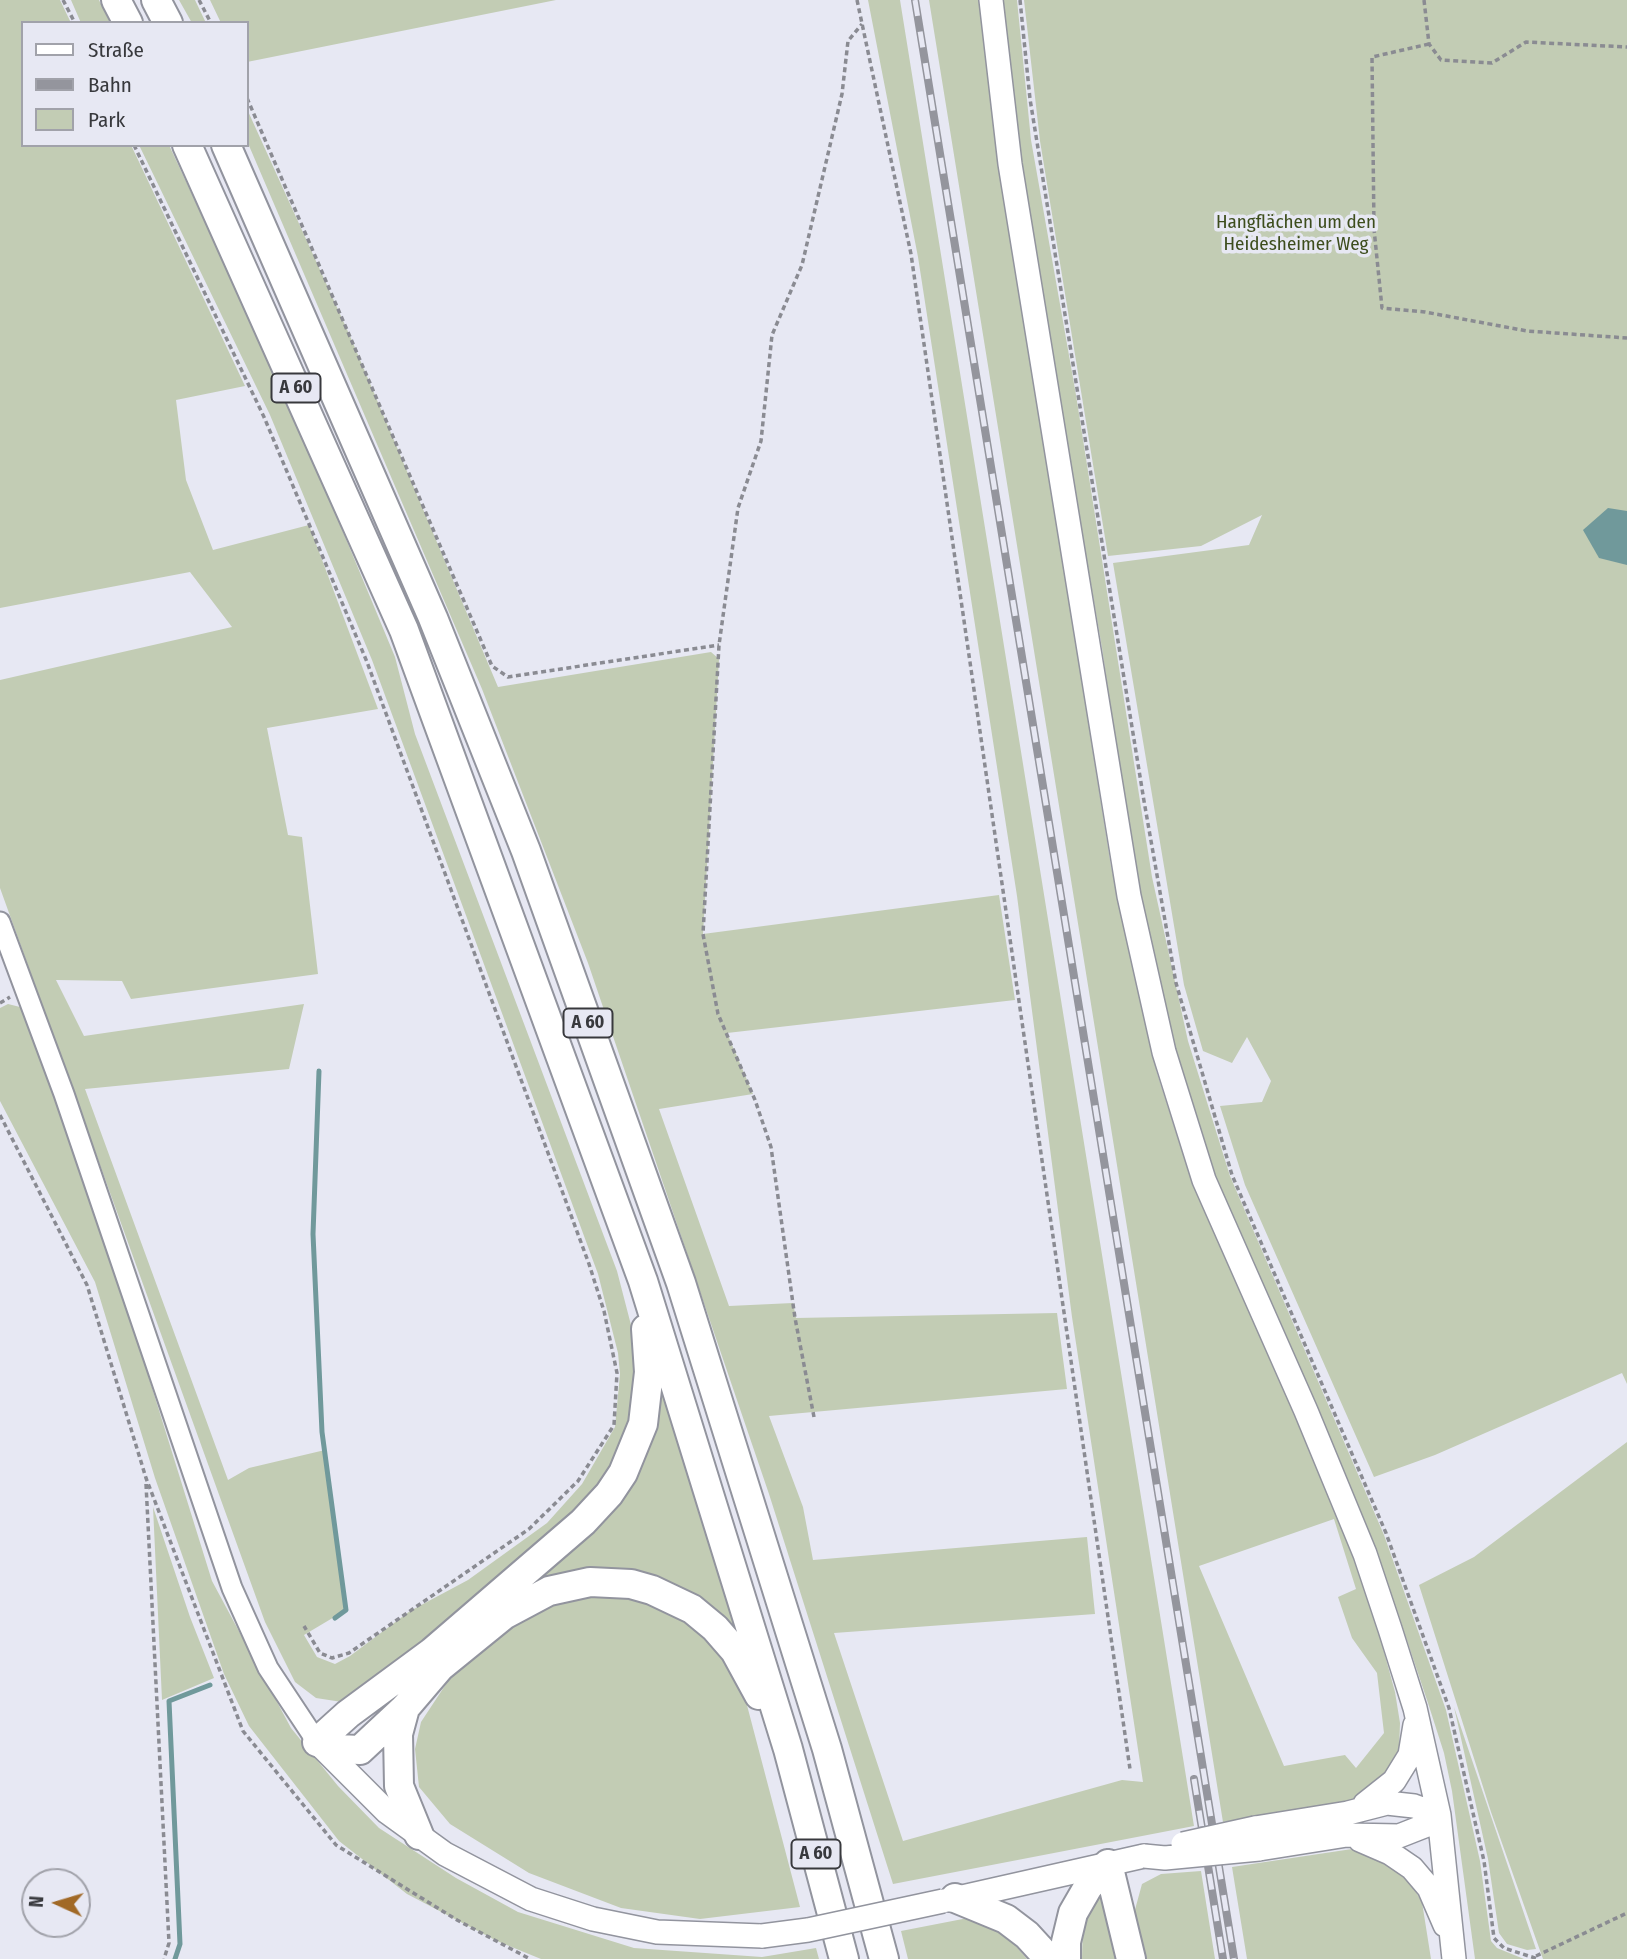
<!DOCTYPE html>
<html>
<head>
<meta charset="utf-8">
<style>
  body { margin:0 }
  #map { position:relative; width:1627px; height:1959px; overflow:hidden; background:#e7e8f3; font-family:"Fira Sans Condensed",sans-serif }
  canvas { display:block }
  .legend { position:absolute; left:21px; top:21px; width:228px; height:126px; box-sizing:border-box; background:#e7e8f3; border:2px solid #a1a2aa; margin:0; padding:9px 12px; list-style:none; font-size:21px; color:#38393d }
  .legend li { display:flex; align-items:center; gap:14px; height:35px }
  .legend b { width:35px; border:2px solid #a1a2aa }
  .north { position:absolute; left:21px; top:1868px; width:70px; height:70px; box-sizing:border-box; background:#e7e8f3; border:2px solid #a1a2aa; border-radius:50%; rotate:274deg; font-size:19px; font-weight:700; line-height:28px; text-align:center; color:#38393d }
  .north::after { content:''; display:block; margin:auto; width:24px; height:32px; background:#a16926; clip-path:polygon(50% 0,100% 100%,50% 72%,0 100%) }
</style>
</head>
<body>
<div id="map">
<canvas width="1627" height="1959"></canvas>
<ul class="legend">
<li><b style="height:9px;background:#fff"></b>Straße</li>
<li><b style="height:9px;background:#94959d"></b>Bahn</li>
<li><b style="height:19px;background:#c2ccb4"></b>Park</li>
</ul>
<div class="north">N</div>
</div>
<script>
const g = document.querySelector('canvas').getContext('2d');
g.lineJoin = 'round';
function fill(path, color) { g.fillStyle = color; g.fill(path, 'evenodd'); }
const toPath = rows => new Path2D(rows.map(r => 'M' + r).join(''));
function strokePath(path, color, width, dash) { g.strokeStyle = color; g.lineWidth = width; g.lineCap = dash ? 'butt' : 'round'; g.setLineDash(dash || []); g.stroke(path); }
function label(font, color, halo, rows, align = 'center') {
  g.font = font + ' "Fira Sans Condensed",sans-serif'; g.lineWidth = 7; g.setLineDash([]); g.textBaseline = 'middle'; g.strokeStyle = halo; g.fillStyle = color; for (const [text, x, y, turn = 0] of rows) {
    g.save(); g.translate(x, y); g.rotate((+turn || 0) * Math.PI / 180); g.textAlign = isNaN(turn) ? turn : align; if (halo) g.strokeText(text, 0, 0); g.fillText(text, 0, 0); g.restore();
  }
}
fill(toPath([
  [0,0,60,0,71,23,23,23,23,145,131,145,245,386,176,400,186,480,213,550,309,525,378,709,267,728,288,835,302,837,318,974,131,999,122,981,56,980,84,1036,304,1004,289,1069,85,1089,228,1480,249,1468,325,1450,346,1610,304,1635,317,1657,335,1664,350,1656,410,1611,468,1580,547,1523,582,1484,615,1427,620,1374,618,1353,598,1274,372,660,270,415,139,145,169,145,292,409,395,657,415,734,617,1271,638,1352,630,1432,594,1498,422,1642,342,1702,316,1698,295,1682,265,1622,0,888,0,680,232,627,190,572,0,608],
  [71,0,99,0,110,23,81,23],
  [179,0,195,0,206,23,192,23],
  [210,0,556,0,247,62,247,23,221,23],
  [868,0,900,0,1194,1826,893,1884,769,1494,588,963,482,689,247,141,247,109,350,336,498,687,711,652,719,659,703,934,999,895,1015,1000,727,1033,753,1094,659,1109,729,1306,793,1303,796,1318,1057,1313,1067,1389,769,1416,803,1507,813,1560,1087,1537,1095,1614,834,1633,903,1841,1122,1780,1143,1782,1072,1317,1017,896,918,257],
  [929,0,981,0,993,123,1111,866,1157,1073,1188,1170,1339,1516,1366,1586,1395,1692,1400,1723,1399,1751,1392,1768,1362,1797,1327,1809,1223,1822],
  [1334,1519,1356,1589,1338,1597,1352,1638,1377,1673,1384,1733,1356,1768,1345,1755,1284,1766,1199,1566],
  [1002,0,1017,0,1031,140,1076,395,1152,877,1188,1041,1230,1176,1384,1535,1446,1710,1480,1861,1491,1941,1497,1948,1524,1959,1475,1959,1452,1791,1444,1753,1428,1703,1389,1587,1316,1404,1214,1176,1171,1045,1136,884,1102,648,1018,161],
  [1024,0,1627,0,1627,1384,1622,1373,1435,1455,1374,1477,1245,1185,1220,1106,1262,1102,1271,1081,1247,1037,1232,1063,1203,1051,1184,985,1113,563,1249,545,1262,515,1201,546,1108,556,1040,141],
  [8,1004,24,1008,144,1362,212,1581,291,1728,338,1786,379,1828,456,1878,518,1912,634,1948,762,1957,816,1948,819,1959,541,1959,497,1941,407,1894,339,1841,249,1726,224,1674,155,1478,95,1282,0,1101,0,1008],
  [657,1370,740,1645,660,1584,500,1608,616,1500],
  [1627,1442,1627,1959,1543,1959,1491,1812,1419,1585,1474,1557],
  [153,1507,190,1617,214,1678,162,1700],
  [591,1594,620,1594,660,1605,690,1621,723,1651,743,1690,800,1907,700,1919,621,1908,529,1873,450,1824,419,1787,415,1749,421,1722,450,1678,508,1629,545,1605],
  [1454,1707,1536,1949,1527,1950,1507,1944,1499,1933,1488,1859],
  [1352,1849,1374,1855,1407,1877,1422,1902,1431,1959,1247,1959,1232,1867],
  [1201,1871,1215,1959,1143,1959,1133,1917,1142,1884,1161,1874],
  [1096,1894,1104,1900,1121,1959,1082,1959,1083,1918],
  [973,1917,1006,1934,1027,1959,908,1959,901,1931]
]), '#c2ccb4');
fill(toPath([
  [1608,508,1627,511,1627,565,1599,558,1583,530]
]), '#70999b');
strokePath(toPath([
  [319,1071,313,1234,322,1432,346,1610,335,1618],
  [175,1959,180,1944,169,1701,210,1685]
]), '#70999b', 5);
const minor = toPath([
  [0,922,64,1094,232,1588,268,1668,317,1742]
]);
const major = toPath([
  [991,0,1010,164,1129,896,1164,1052,1204,1180,1306,1411,1365,1554,1390,1629,1415,1708,1439,1815,1454,1959],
  [317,1742,387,1812,445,1854,531,1899,593,1919,657,1932,762,1936],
  [1365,1804,1394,1781,1410,1755,1415,1725],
  [1255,1828,1348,1813,1387,1803,1414,1806,1439,1815],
  [1360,1840,1390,1853,1412,1868,1429,1888,1445,1925],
  [1259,1849,1347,1835,1399,1836,1427,1825,1439,1815],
  [949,1900,1144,1856]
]);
const highway = toPath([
  [116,0,128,23],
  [156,0,168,23],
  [187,145,404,630,643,1281,788,1749,844,1959],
  [226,145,433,618,526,851,681,1283,827,1749,884,1959],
  [646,1329,649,1372,643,1424,623,1473,609,1494,583,1522,432,1652,348,1714,317,1742,337,1749,360,1750,405,1708,440,1667,504,1615,549,1591,590,1582,631,1584,652,1590,692,1609,715,1628,735,1651,759,1695],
  [405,1708,398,1734,399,1786,419,1835],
  [1108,1864,1131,1959],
  [955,1898,1006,1919,1027,1935,1049,1959],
  [1066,1959,1066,1942,1073,1913,1088,1887,1108,1864]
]);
strokePath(minor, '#92949e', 23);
strokePath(major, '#92949e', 26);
strokePath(highway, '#92949e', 32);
strokePath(toPath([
  [63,0,75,23],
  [199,0,211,23],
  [857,0,911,254,1130,1769],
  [1020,0,1030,99,1144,801,1176,983,1232,1175,1386,1533,1449,1708,1484,1861,1494,1938,1504,1948,1538,1959],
  [1424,0,1429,44,1441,60,1492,63,1526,42,1627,47],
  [1429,44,1372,57,1374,229,1382,308,1425,312,1527,331,1627,338],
  [247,98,492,666,508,677,719,645],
  [134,145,264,417,367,662,589,1264,604,1311,617,1373,614,1425,578,1481,529,1529,349,1653,332,1658,320,1653,304,1626],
  [0,1003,10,997],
  [0,1115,87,1285,146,1478,243,1731,336,1845,457,1920,530,1959],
  [814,1417,795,1318,771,1147,755,1100,718,1014,703,934,719,645,738,508,761,441,772,335,802,265,842,94,848,41,862,24],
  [146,1484,169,1943,164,1959],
  [1536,1956,1627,1913]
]), '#8a8b92', 3.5, [5, 3.5]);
strokePath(minor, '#fff', 19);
strokePath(major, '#fff', 23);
strokePath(highway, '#fff', 28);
const rail = toPath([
  [915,0,1234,1959],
  [1194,1779,1223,1959]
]);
strokePath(rail, '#94959d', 8);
strokePath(rail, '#e7e8f3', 5, [16]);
const majorBridge = toPath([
  [1183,1844,1255,1828],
  [1144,1856,1165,1858,1259,1849],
  [762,1936,808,1930,943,1901]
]);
strokePath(majorBridge, '#92949e', 26, []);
strokePath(majorBridge, '#fff', 23);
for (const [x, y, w] of [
  [296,388,49],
  [588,1023,49],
  [816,1854,49]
]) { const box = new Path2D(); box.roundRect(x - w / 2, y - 14.5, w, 29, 5); g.fillStyle = '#e7e8f3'; g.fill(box); strokePath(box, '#38393d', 2); }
label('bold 18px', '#38393d', null, [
  ["A 60",296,388],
  ["A 60",588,1023],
  ["A 60",816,1854]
]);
label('19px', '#3d4d1d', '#e7e8f3', [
  ["Hangflächen um den",1296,223],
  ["Heidesheimer Weg",1296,245]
]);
</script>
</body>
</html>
